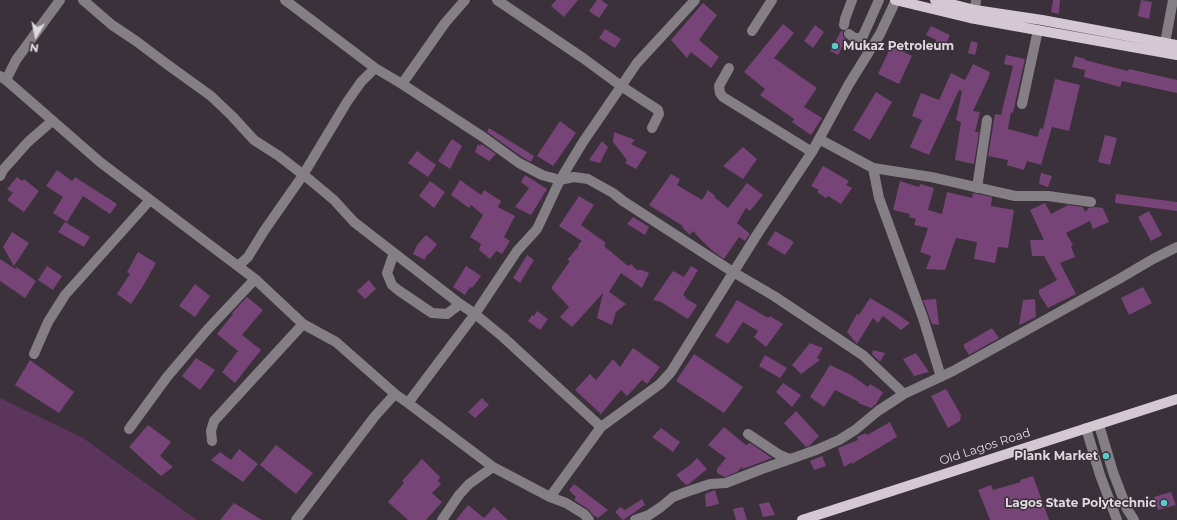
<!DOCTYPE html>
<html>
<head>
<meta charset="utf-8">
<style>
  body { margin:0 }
  #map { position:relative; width:1177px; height:520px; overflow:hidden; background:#3b313b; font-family:Montserrat,sans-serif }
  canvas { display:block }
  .north { position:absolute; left:16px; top:16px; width:40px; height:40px; -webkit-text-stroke:3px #3b313b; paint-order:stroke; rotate:189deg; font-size:11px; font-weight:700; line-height:16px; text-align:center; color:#dfd9df }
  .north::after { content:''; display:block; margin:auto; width:14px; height:18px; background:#dfd9df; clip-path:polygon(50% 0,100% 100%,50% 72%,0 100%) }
</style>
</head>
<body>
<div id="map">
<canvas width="1177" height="520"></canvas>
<div class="north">N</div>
</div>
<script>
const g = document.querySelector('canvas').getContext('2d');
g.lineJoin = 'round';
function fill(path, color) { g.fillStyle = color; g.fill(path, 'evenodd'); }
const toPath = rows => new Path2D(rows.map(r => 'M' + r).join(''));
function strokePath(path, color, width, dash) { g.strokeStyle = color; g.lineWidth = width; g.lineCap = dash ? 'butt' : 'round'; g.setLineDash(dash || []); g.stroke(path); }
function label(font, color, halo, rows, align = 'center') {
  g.font = font + ' Montserrat,sans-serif'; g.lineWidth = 3; g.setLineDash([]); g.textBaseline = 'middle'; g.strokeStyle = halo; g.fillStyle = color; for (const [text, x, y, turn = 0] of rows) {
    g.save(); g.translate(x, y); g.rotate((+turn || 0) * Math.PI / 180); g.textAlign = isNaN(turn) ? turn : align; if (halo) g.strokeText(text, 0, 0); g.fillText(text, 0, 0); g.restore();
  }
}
fill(toPath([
  [0,398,83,438,197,520,0,520]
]), '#5c355c');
fill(toPath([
  [556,0,578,0,564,17,551,6],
  [597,0,601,0,608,5,599,18,589,11],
  [1053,0,1060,0,1059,14,1051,12],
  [1141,0,1152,2,1149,19,1138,16],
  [703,3,717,15,699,40,719,57,711,68,691,52,687,58,671,40],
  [783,24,794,33,774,58,817,88,804,107,822,118,811,135,792,122,794,119,760,95,765,89,744,72],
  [815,25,824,32,813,48,804,41],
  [931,26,950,35,944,48,935,44,936,40,926,35],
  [605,29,621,39,615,48,599,38],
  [841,31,843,31,843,36,846,40,838,55,830,51],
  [971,41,978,43,975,55,968,53],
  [891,46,912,56,899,84,878,74],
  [1006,55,1025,59,1013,113,1011,112,1008,129,1038,137,1040,128,1043,129,1055,79,1080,85,1069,131,1052,127,1041,165,1027,161,1024,170,1007,165,1008,160,988,156,995,114,1001,115,1013,66,1004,64],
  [1075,56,1085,59,1085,60,1128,71,1129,69,1177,80,1177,93,1122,81,1120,87,1084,77,1085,70,1072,67],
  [973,64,990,72,988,79,973,111,980,112,975,132,979,132,974,164,955,160,961,122,956,120,962,91,959,90,929,155,910,147,922,120,912,116,921,93,939,100,951,73,965,80],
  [876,92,892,102,870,140,853,130],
  [560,121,576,133,553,166,537,156],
  [489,128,534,156,531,162,522,157,487,132],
  [614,132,635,140,631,144,647,152,636,169,625,163,627,160,613,142],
  [1105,135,1117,138,1110,165,1098,162],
  [452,139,462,146,450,169,438,161],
  [602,141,608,147,600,163,589,160],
  [478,144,480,146,481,144,496,154,489,161,475,152],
  [743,147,757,159,743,179,723,166],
  [417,151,436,165,428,177,408,163],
  [823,166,849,181,846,185,852,188,841,204,828,196,826,198,817,192,819,190,811,186],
  [57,170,72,181,75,177,117,204,110,214,83,196,67,222,53,213,63,197,46,186],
  [1041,173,1052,176,1048,187,1039,184],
  [671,174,680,179,677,185,702,200,708,190,715,196,714,197,728,208,747,183,763,195,750,211,746,208,737,223,750,234,745,241,739,237,724,259,714,252,703,242,693,231,690,235,682,227,683,226,649,205],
  [525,175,547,189,531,215,515,207,529,188,521,182],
  [17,177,22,181,24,179,39,191,24,212,7,200,13,193,7,189],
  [460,180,481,195,484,190,501,201,498,207,515,216,504,237,510,241,502,254,496,251,490,259,479,250,481,244,470,237,483,215,471,205,469,208,451,195],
  [430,181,445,192,434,208,419,196],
  [900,181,919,187,920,184,934,188,928,210,942,214,947,192,972,198,973,193,992,197,991,206,1014,210,1008,248,998,247,995,263,974,259,977,242,956,238,945,270,926,269,931,256,920,252,928,228,914,225,916,219,909,217,910,214,893,210],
  [1116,194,1177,202,1177,211,1115,203],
  [579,196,594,205,581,225,606,243,604,246,628,266,631,264,637,270,642,270,649,273,642,288,621,273,609,292,626,304,616,312,612,325,597,318,603,293,572,327,560,317,569,307,551,288,570,261,567,260,579,246,578,245,582,241,559,226],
  [1045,203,1051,214,1068,205,1083,207,1085,212,1089,208,1095,207,1103,208,1109,222,1093,229,1090,221,1066,233,1073,245,1071,246,1075,257,1060,263,1076,294,1048,308,1039,294,1039,290,1057,280,1044,256,1032,256,1030,240,1044,240,1030,210],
  [1149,211,1162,235,1151,241,1138,217],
  [633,217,649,227,645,235,627,224],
  [65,222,90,237,84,247,58,232],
  [775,231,794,242,785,255,767,244],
  [12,232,29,243,14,266,3,247],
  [426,235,437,244,431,252,426,256,425,260,413,254,417,245],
  [138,252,156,263,143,286,131,304,117,294,130,274,127,272],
  [527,255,534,260,520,283,513,278],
  [0,259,17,270,15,266,36,281,25,298,0,281],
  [47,266,62,276,53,290,38,280],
  [466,266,481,276,472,288,470,287,465,295,453,287],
  [691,266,698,270,683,295,686,297,685,298,697,305,688,319,661,302,653,300,673,271,684,277],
  [369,280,376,289,365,299,357,291],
  [195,284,210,296,195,317,179,306],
  [1143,287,1152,303,1129,315,1121,298],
  [247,297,263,310,242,335,261,350,235,383,222,372,238,351,217,334,233,314,232,313],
  [870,298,894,312,910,323,901,330,883,316,878,323,873,318,857,344,847,332,857,314,859,315],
  [936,299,939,325,932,324,923,300],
  [1035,299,1036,317,1019,325,1023,300],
  [737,300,768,318,770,316,783,324,766,347,754,337,758,331,743,322,728,344,715,336],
  [537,311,548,319,540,330,528,321,532,315,534,316],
  [992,328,999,338,969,355,963,345],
  [810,343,823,348,817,358,820,360,801,374,792,365],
  [633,348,660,367,647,384,642,380,627,396,621,390,601,414,575,390,590,374,596,380,613,359,620,367],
  [873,350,885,353,880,362,872,354],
  [916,353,929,372,914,376,903,359],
  [694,354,743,387,724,413,676,381],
  [765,355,787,368,780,378,759,366],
  [196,358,215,370,200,390,182,376],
  [30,360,74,392,59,413,15,385],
  [830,365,851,375,868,387,870,384,883,392,876,404,871,408,858,403,859,402,835,390,824,407,810,397],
  [783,383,801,395,792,407,776,392],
  [946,389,961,415,960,421,948,428,931,396],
  [482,398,489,405,475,418,468,412],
  [796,411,819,436,809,446,806,447,784,423],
  [890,422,897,437,852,464,852,462,844,467,838,448,858,440,857,437,866,433,867,435],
  [148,425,171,442,160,456,173,467,161,476,129,447],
  [724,427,746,445,750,443,772,458,743,469,742,467,737,472,725,477,717,473,717,469,726,458,708,445],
  [661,428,680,442,673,452,652,437],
  [276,445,313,473,296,494,260,465],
  [239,449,258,464,243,482,211,460,220,452,231,460],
  [822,456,826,466,814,470,810,461],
  [697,458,707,469,689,484,686,485,676,475,690,465],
  [422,459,440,477,438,481,441,484,432,493,442,502,426,520,408,520,388,502,404,483,402,481],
  [1033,476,1049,520,990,520,978,490,991,485,993,490,1021,482,1020,480],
  [574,484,608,510,598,518,593,515,588,509,574,500,576,497,569,490],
  [715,490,719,504,706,507,705,494],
  [1171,492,1176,505,1158,510,1154,497],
  [642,499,645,505,623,520,615,512,620,507,625,510],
  [769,502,775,515,763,517,759,504],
  [234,503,262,520,220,520],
  [468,505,484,518,494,507,508,520,456,520],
  [743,507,747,520,736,520,733,509]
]), '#764476');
strokePath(toPath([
  [83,0,112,25,136,41,168,65,211,96,232,116,254,140,279,156,310,180,334,200,354,222,460,304,475,314,503,337,601,427],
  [285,0,375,68,402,84,483,137,519,163,542,175,560,180,574,177,588,179,613,193,623,201,733,272,774,296,864,356,904,394],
  [497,0,583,58,621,86,658,110,659,114,652,128],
  [975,10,976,0],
  [844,25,845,19,852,0],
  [752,31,772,0],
  [849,34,856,39,863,36,879,0],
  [1165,43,1173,0],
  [729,68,719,86,720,93,723,97,812,152],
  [0,76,6,80,100,162,255,279,303,324,336,342,395,394,408,403,493,467,550,497,566,503,584,514,589,520],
  [6,80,16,60,60,0],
  [402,84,445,23,465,0],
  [1022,104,1038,30],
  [819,139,873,168,931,177,1015,196,1048,196,1091,202],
  [873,168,879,198,923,318,941,377],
  [0,176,3,170,28,142,52,121],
  [977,188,987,120],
  [394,253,387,273,392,285,398,290,432,313,447,314,460,304],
  [238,266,248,257,264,231,303,175,347,102,361,82,375,68],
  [34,354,48,322,65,295,150,200],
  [408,403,475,314,517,251,537,229,560,180,583,142,637,63,695,0],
  [1099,425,1113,472,1127,509,1134,520],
  [1086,428,1100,475,1117,520],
  [129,429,167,377,207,330,255,279],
  [748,434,778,454,790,459],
  [212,441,211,431,214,421,303,324],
  [550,497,601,427,660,384,671,372,758,233,812,152,849,84,880,34,896,0],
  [296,520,375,416,395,394],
  [442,520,459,495,469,484,493,467],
  [635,520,649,515,661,507,673,497,686,492,710,484,726,483,762,469,816,450,839,440,855,430,878,411,904,394,953,371,1119,279,1153,259,1177,247]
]), '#847f84', 10);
strokePath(toPath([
  [895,0,970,18,1177,55],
  [935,0,975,10,1042,20,1177,45],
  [802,520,1177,399]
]), '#d4c9d3', 10);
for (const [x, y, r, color] of [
  [835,46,4,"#54cdc8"],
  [1106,456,4,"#54cdc8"],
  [1164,503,4,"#54cdc8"]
]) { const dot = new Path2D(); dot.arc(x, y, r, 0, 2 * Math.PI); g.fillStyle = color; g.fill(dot); strokePath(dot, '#3b313b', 1.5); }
label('bold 12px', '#dfd9df', '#3b313b', [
  ["Mukaz Petroleum",843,46,"left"],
  ["Plank Market",1098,456],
  ["Lagos State Polytechnic",1156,503]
], 'right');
label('12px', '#dfd9df', '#3b313b', [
  ["Old Lagos Road",985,447,-18]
]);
</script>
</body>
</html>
